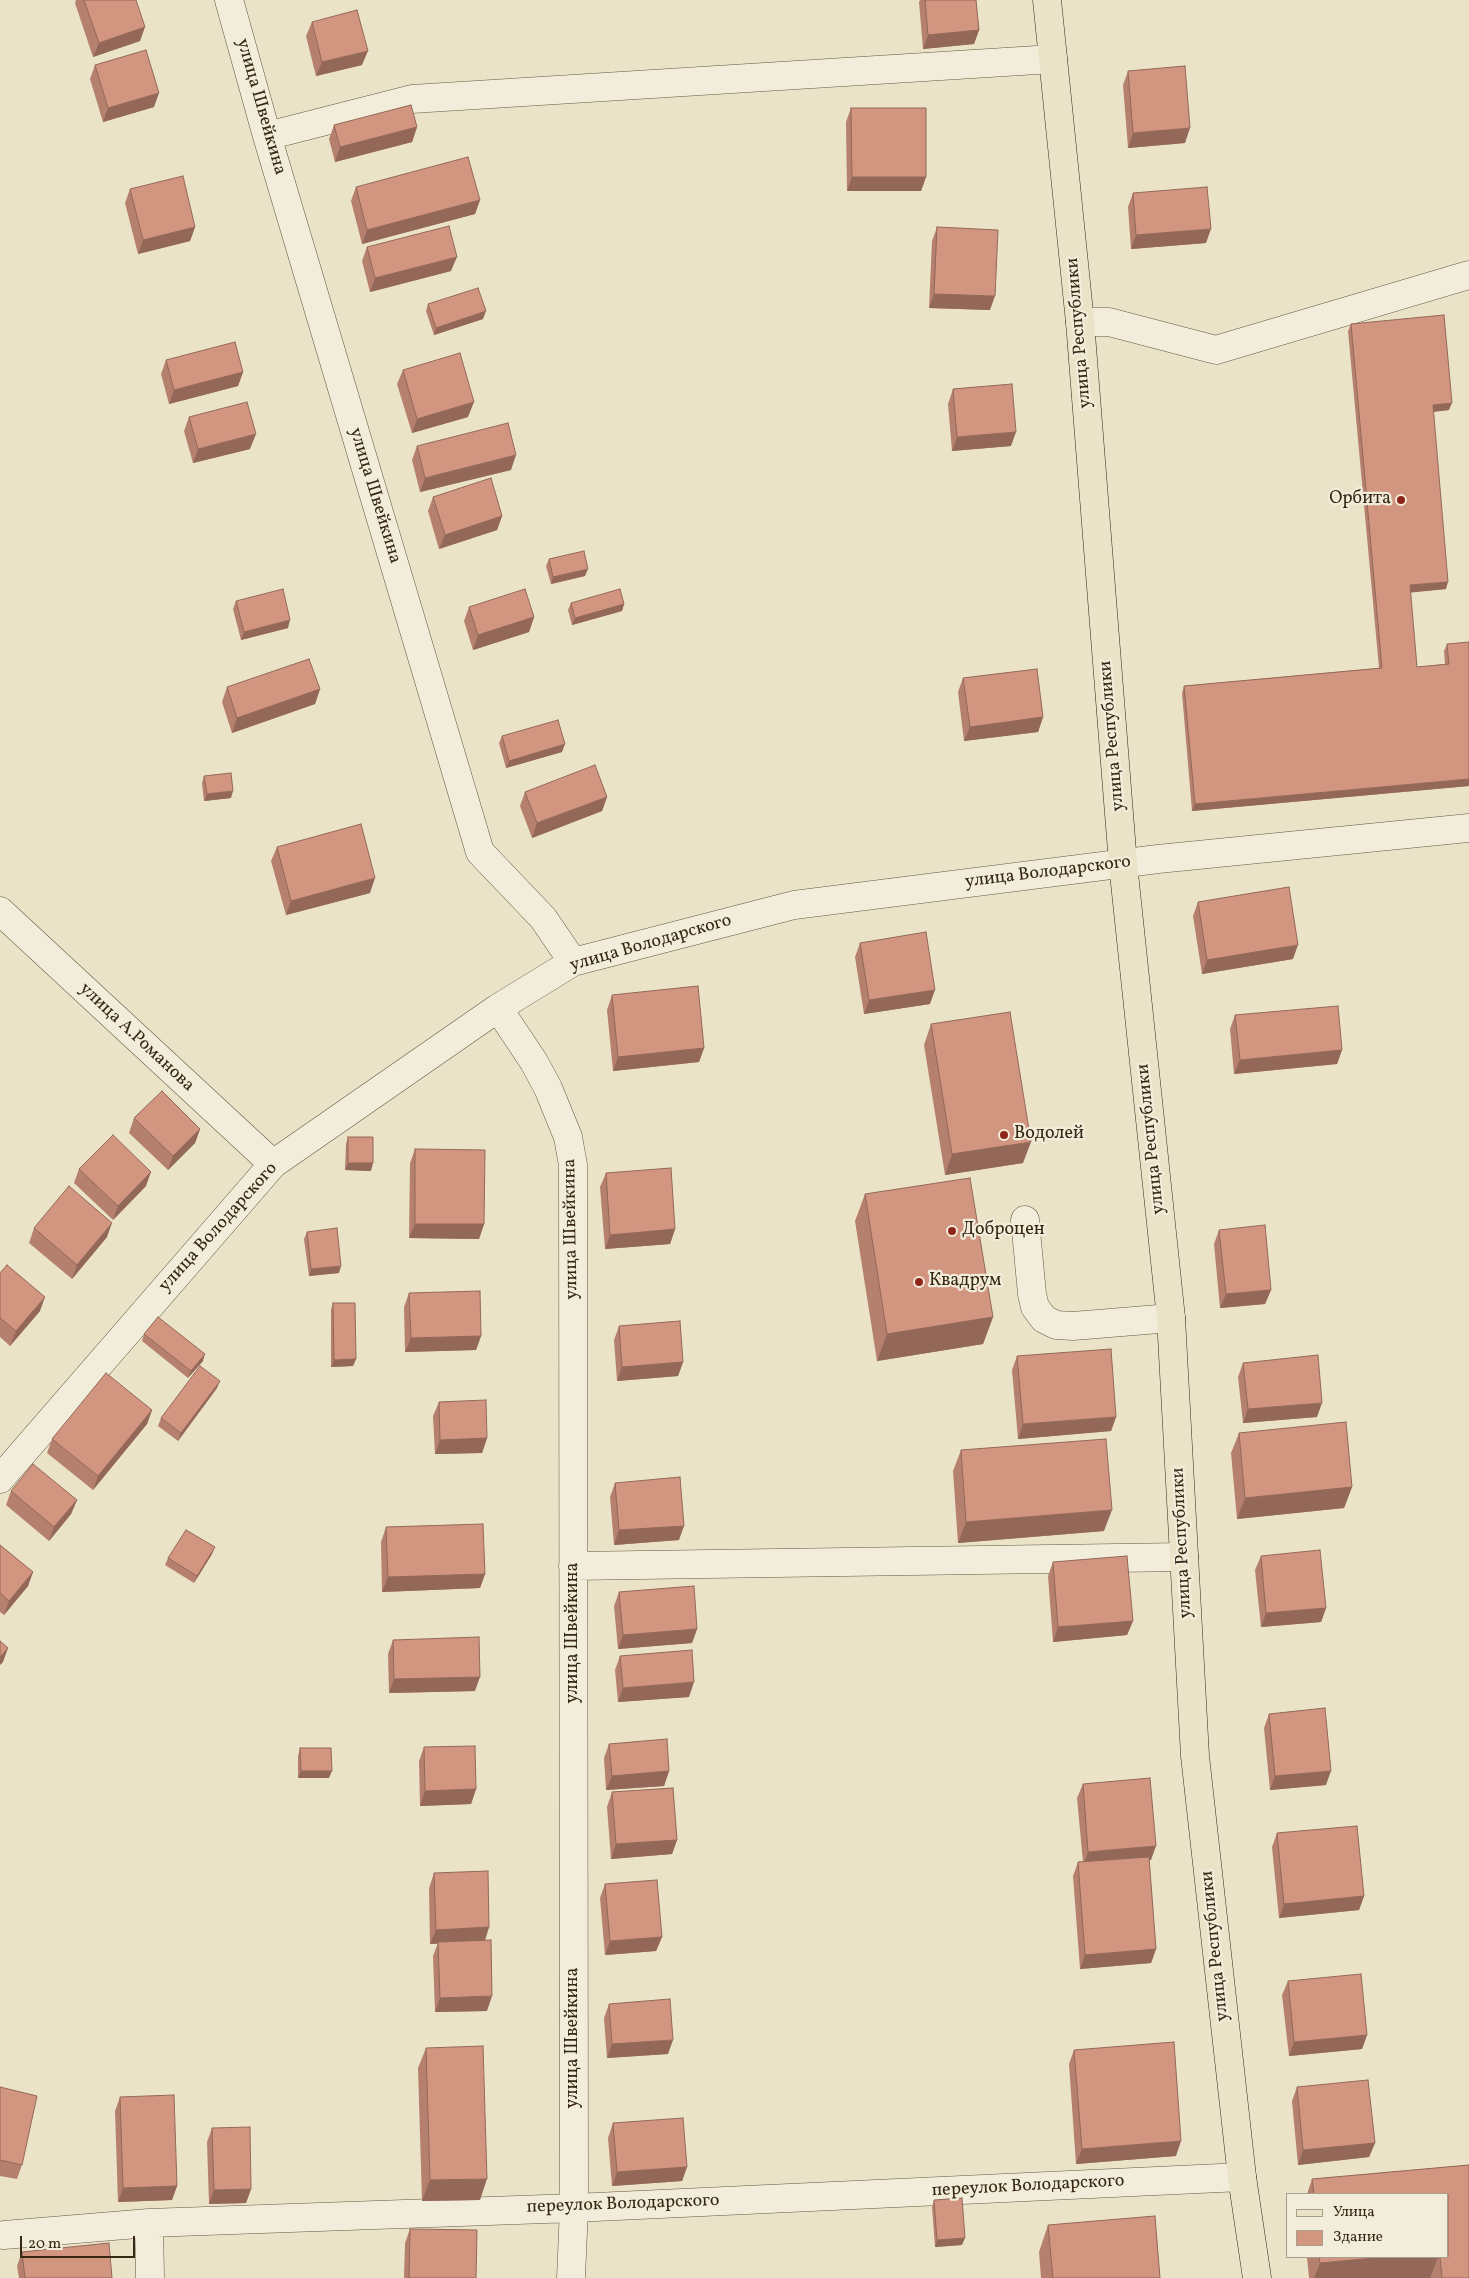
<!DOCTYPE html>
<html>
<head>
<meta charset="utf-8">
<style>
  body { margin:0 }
  #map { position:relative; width:1469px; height:2278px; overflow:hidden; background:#ebe3c8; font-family:Vollkorn,serif }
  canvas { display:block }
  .legend { position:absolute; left:1286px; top:2193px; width:162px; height:65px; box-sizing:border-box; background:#f2eddb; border:1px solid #a79e8b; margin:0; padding:6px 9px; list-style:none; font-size:15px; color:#362813 }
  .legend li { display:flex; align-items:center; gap:10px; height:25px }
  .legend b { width:25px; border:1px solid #a79e8b }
  .scale { position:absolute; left:20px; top:2236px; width:115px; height:22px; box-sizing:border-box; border:2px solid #362813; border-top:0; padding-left:6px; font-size:15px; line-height:18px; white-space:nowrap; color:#362813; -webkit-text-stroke:4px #f2eddb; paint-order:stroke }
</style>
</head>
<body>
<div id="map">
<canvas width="1469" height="2278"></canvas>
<ul class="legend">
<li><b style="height:6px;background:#ebe3c8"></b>Улица</li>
<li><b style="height:14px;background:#d2957f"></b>Здание</li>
</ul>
<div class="scale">20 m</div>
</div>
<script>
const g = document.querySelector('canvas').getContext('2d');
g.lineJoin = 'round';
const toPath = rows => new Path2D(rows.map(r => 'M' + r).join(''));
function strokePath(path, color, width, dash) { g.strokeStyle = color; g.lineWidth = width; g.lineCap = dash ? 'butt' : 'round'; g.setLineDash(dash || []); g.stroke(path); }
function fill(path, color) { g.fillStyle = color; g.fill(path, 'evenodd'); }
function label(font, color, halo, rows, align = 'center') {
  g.font = font + ' Vollkorn,serif'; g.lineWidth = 4.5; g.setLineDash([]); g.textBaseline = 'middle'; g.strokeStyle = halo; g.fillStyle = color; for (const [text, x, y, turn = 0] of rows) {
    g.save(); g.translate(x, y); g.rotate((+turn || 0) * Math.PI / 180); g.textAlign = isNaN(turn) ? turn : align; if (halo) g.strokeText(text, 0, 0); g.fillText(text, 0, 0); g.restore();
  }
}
const minor = toPath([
  [229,0,267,136,480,852,543,918,573,962],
  [267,136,412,99,1053,59],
  [1080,322,1109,322,1216,350,1469,275],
  [0,911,273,1164],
  [498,1008,534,1062,548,1088,568,1137,573,1165,574,2208,571,2278],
  [1025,1220,1032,1294,1035,1307,1044,1319,1056,1325,1073,1326,1171,1318],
  [0,1479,273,1164,498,1008,573,962,794,905,1158,859,1469,828],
  [573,1566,1184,1557],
  [149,2223,150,2278],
  [4,2235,149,2223,574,2208,1242,2177]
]);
const major = toPath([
  [1047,0,1080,322,1123,864,1171,1318,1195,1756,1242,2177,1257,2278]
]);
strokePath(minor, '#635740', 29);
strokePath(major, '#362813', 29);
strokePath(minor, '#f2eddb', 28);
strokePath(major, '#ebe3c8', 28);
fill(toPath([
  [76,0,136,0,140,41,93,57,75,3],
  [920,0,976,0,979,30,974,44,923,49,919,2],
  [312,22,362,65,316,76,306,36],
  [95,65,154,107,103,122,90,79],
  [1128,71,1185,143,1128,148,1123,85],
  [851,108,926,177,921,191,847,191,846,122],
  [334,125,417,127,412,142,335,162,329,139],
  [356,187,480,200,475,214,362,244,351,201],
  [130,189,195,227,190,241,138,254,125,203],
  [1133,193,1206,243,1131,249,1128,207],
  [937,227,990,310,929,308,932,241],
  [367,247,451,271,370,292,362,261],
  [428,304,483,319,434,335,426,311],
  [1351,324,1449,410,1433,412,1446,589,1410,592,1417,667,1445,664,1444,651,1447,644,1469,786,1192,811,1182,693,1184,686,1379,668,1348,331],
  [166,360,243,372,238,386,169,404,161,374],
  [403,370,468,417,412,433,397,384],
  [953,389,1011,446,952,451,948,404],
  [189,417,250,449,193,463,184,431],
  [417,446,511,470,420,492,412,460],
  [433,497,502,516,497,530,439,549,428,511],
  [549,559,585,576,551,584,546,566],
  [236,601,288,628,241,640,233,609],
  [571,603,624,604,622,611,572,625,568,610],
  [469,607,534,617,529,632,473,650,464,621],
  [963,678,1043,717,1038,732,964,741,958,692],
  [227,687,320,689,315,704,232,733,222,702],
  [502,736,562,752,506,768,499,743],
  [204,776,231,798,204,801,202,783],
  [525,792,607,797,602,811,532,838,520,806],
  [277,847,370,893,286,915,271,861],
  [1198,902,1293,959,1202,974,1193,916],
  [860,943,930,1004,864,1014,855,957],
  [612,995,704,1048,699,1062,613,1071,607,1010],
  [1235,1015,1342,1050,1337,1064,1234,1074,1230,1029],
  [931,1024,1023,1163,945,1175,924,1045],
  [134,1118,200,1129,195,1143,168,1170,129,1133],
  [348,1137,371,1171,345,1170,346,1144],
  [415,1149,484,1224,479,1239,409,1238,410,1163],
  [79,1169,146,1186,113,1220,74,1183],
  [606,1173,675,1229,670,1244,605,1249,600,1187],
  [865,1194,993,1317,983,1344,877,1361,855,1221],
  [34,1228,107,1237,72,1279,29,1243],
  [1219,1230,1271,1290,1265,1304,1220,1308,1214,1244],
  [307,1232,339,1273,309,1276,304,1239],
  [0,1273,40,1311,10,1346,0,1337],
  [409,1293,481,1336,476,1350,405,1352,404,1307],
  [333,1303,356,1359,353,1366,331,1367,331,1310],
  [619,1326,683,1362,678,1376,617,1381,614,1340],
  [144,1334,203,1361,188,1378,142,1341],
  [1017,1356,1116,1417,1111,1431,1018,1439,1012,1370],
  [1243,1363,1317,1417,1243,1423,1238,1377],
  [217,1388,178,1441,158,1426,161,1418],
  [439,1402,487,1438,482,1453,435,1454,433,1416],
  [152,1410,147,1424,93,1490,47,1453,52,1439],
  [1239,1433,1352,1487,1344,1508,1237,1519,1231,1453],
  [961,1450,1104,1531,958,1543,953,1471],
  [615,1483,679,1540,614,1545,610,1497],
  [11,1491,77,1500,71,1514,49,1541,6,1505],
  [386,1527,485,1574,480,1588,382,1592,381,1542],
  [0,1545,33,1572,28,1586,4,1615,0,1612],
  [212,1554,194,1583,165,1565,168,1558],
  [1261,1556,1326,1608,1321,1622,1261,1627,1255,1570],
  [1053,1562,1133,1621,1127,1635,1053,1642,1048,1576],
  [619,1592,697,1629,692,1643,618,1649,614,1606],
  [393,1640,475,1691,389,1693,388,1654],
  [620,1656,689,1697,618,1702,615,1670],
  [1269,1714,1326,1785,1270,1790,1264,1728],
  [609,1744,669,1771,664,1786,606,1790,604,1758],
  [424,1747,476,1789,471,1804,420,1806,419,1761],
  [300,1748,329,1778,298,1778,298,1756],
  [1083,1784,1151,1860,1149,1860,1156,1949,1151,1963,1080,1969,1073,1876,1078,1862,1083,1862,1077,1798],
  [612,1792,677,1840,672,1854,611,1859,607,1807],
  [1277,1833,1364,1896,1359,1910,1279,1918,1272,1847],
  [434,1873,489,1927,485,1941,487,2011,435,2012,433,1956,438,1943,430,1944,429,1888],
  [605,1884,662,1937,656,1951,605,1955,600,1898],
  [1288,1981,1367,2035,1362,2049,1289,2056,1282,1995],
  [609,2004,668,2054,607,2058,604,2018],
  [426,2048,480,2200,422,2201,418,2068],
  [1074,2050,1176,2156,1076,2164,1069,2064],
  [0,2087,22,2165,17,2179,0,2176],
  [1297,2087,1375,2143,1369,2157,1298,2165,1292,2101],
  [120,2097,177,2186,172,2200,118,2202,115,2111],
  [613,2123,687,2167,682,2181,612,2186,608,2138],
  [212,2128,251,2189,246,2203,209,2204,207,2142],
  [1469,2165,1469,2278,1309,2278,1307,2257,1448,2257,1448,2194,1307,2194,1312,2179],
  [934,2200,962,2245,935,2247,932,2207],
  [1048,2225,1160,2278,1041,2278,1039,2252],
  [410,2229,476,2278,404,2278,405,2243],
  [22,2252,112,2278,19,2278,17,2266]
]), '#b5806d');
fill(toPath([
  [145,27,140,41,93,57,99,43],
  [979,30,974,44,923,49,928,35],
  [368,51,362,65,316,76,322,62],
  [159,93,154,107,103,122,108,108],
  [417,127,412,142,335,162,340,147],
  [1190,128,1185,143,1128,148,1133,133],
  [852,177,926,177,921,191,847,191],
  [480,200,475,214,362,244,367,230],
  [195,227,190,241,138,254,143,240],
  [1211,229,1206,243,1131,249,1136,235],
  [457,257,451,271,370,292,375,278],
  [934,294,995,296,990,310,929,308],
  [486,311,483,319,434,335,436,328],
  [243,372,238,386,169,404,174,390],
  [474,402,468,417,412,433,417,419],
  [1452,403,1449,410,1430,412,1433,405],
  [1016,432,1011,446,952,451,957,437],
  [256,434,250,449,193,463,198,449],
  [516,455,511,470,420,492,425,478],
  [502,516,497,530,439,549,445,535],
  [588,569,585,576,551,584,553,577],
  [1448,582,1446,589,1407,593,1410,585],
  [624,604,622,611,572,625,575,618],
  [534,617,529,632,473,650,478,635],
  [290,620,288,628,241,640,244,632],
  [320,689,315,704,232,733,237,718],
  [1043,717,1038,732,964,741,970,727],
  [565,744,562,752,506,768,509,761],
  [1469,779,1469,786,1192,811,1195,804],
  [233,791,231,798,204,801,207,794],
  [607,797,602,811,532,838,537,823],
  [375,878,370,893,286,915,291,901],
  [1298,945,1293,959,1202,974,1207,960],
  [935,990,930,1004,864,1014,869,1000],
  [704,1048,699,1062,613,1071,618,1057],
  [1342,1050,1337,1064,1234,1074,1240,1060],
  [200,1129,195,1143,168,1170,173,1156],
  [1031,1142,1023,1163,945,1175,952,1154],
  [348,1163,373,1163,371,1171,345,1170],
  [151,1172,146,1186,113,1220,118,1206],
  [112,1223,107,1237,72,1279,77,1265],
  [415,1224,484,1224,479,1239,409,1238],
  [675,1229,670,1244,605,1249,610,1235],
  [341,1266,339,1273,309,1276,311,1269],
  [1271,1290,1265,1304,1220,1308,1226,1294],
  [45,1297,40,1311,10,1346,16,1331],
  [993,1317,983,1344,877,1361,887,1334],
  [481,1336,476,1350,405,1352,411,1338],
  [205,1354,203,1361,188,1378,191,1371],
  [356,1359,353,1366,331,1367,334,1360],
  [683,1362,678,1376,617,1381,622,1367],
  [220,1381,217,1388,178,1441,181,1433],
  [1322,1403,1317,1417,1243,1423,1248,1409],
  [152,1410,147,1424,93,1490,98,1476],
  [1116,1417,1111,1431,1018,1439,1023,1424],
  [487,1438,482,1453,435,1454,440,1440],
  [1352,1487,1344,1508,1237,1519,1245,1498],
  [77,1500,71,1514,49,1541,54,1527],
  [1112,1510,1104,1531,958,1543,966,1522],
  [684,1526,679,1540,614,1545,619,1530],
  [215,1547,212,1554,194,1583,197,1576],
  [33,1572,28,1586,4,1615,9,1601],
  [485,1574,480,1588,382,1592,388,1577],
  [1326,1608,1321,1622,1261,1627,1266,1613],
  [1133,1621,1127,1635,1053,1642,1058,1627],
  [697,1629,692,1643,618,1649,623,1635],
  [8,1648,3,1662,0,1665,0,1657],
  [480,1677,475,1691,389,1693,394,1679],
  [694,1682,689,1697,618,1702,623,1688],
  [301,1771,332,1771,329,1778,298,1778],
  [669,1771,664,1786,606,1790,612,1776],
  [1331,1771,1326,1785,1270,1790,1275,1776],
  [476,1789,471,1804,420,1806,425,1791],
  [677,1840,672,1854,611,1859,616,1844],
  [1156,1846,1151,1860,1083,1866,1088,1852],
  [1364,1896,1359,1910,1279,1918,1284,1904],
  [489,1927,484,1942,430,1944,436,1930],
  [662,1937,656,1951,605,1955,610,1941],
  [1156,1949,1151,1963,1080,1969,1085,1955],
  [492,1996,487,2011,435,2012,440,1998],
  [1367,2035,1362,2049,1289,2056,1294,2042],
  [673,2040,668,2054,607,2058,612,2044],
  [1181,2141,1176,2156,1076,2164,1082,2149],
  [1375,2143,1369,2157,1298,2165,1303,2150],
  [687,2167,682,2181,612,2186,617,2172],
  [487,2179,480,2200,422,2201,430,2180],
  [177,2186,172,2200,118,2202,123,2188],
  [251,2189,246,2203,209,2204,214,2190],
  [965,2238,962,2245,935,2247,937,2240],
  [1385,2257,1438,2257,1430,2278,1314,2278,1320,2263]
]), '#936859');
const building = toPath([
  [84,0,136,0,145,27,99,43,84,0],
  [925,0,976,0,979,30,928,35,925,0],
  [357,10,368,51,322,62,312,22,357,10],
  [146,50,159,93,108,108,95,65,146,50],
  [1185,66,1190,128,1133,133,1128,71,1185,66],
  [411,105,417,127,340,147,334,125,411,105],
  [851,108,926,108,926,177,852,177,851,108],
  [468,157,480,200,367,230,356,187,468,157],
  [183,176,195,227,143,240,130,189,183,176],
  [1207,187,1211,229,1136,235,1133,193,1207,187],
  [449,226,457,257,375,278,367,247,449,226],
  [937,227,998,230,995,296,934,294,937,227],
  [478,288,486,311,436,328,428,304,478,288],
  [1444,315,1452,403,1433,405,1448,582,1410,585,1417,667,1449,664,1447,644,1469,642,1469,779,1195,804,1184,686,1382,668,1351,324,1444,315],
  [235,342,243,372,174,390,166,360,235,342],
  [460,353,474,402,417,419,403,370,460,353],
  [1012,384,1016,432,957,437,953,389,1012,384],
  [247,402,256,434,198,449,189,417,247,402],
  [508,423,516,455,425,478,417,446,508,423],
  [491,478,502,516,445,535,433,497,491,478],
  [584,551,588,569,553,577,549,559,584,551],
  [283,589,290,620,244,632,236,601,283,589],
  [525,589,534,617,478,635,469,607,525,589],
  [620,589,624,604,575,618,571,603,620,589],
  [309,659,320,689,237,718,227,687,309,659],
  [1037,669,1043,717,970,727,963,678,1037,669],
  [558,720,565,744,509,761,502,736,558,720],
  [595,765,607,797,537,823,525,792,595,765],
  [231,773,233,791,207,794,204,776,231,773],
  [361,824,375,878,291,901,277,847,361,824],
  [1289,887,1298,945,1207,960,1198,902,1289,887],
  [926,932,935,990,869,1000,860,943,926,932],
  [698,986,704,1048,618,1057,612,995,698,986],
  [1338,1006,1342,1050,1240,1060,1235,1015,1338,1006],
  [1010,1012,1031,1142,952,1154,931,1024,1010,1012],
  [162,1091,200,1129,173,1156,134,1118,162,1091],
  [113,1135,151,1172,118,1206,79,1169,113,1135],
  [348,1137,373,1137,373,1163,348,1163,348,1137],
  [415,1149,485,1150,484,1224,415,1224,415,1149],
  [671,1168,675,1229,610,1235,606,1173,671,1168],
  [970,1178,993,1317,887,1334,865,1194,970,1178],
  [69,1186,112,1223,77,1265,34,1228,69,1186],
  [1265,1225,1271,1290,1226,1294,1219,1230,1265,1225],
  [337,1228,341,1266,311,1269,307,1232,337,1228],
  [7,1265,45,1297,16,1331,0,1318,0,1273,7,1265],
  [480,1291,481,1336,411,1338,409,1293,480,1291],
  [333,1303,355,1303,356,1359,334,1360,333,1303],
  [158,1317,205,1354,191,1371,144,1334,158,1317],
  [680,1321,683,1362,622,1367,619,1326,680,1321],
  [1111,1349,1116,1417,1023,1424,1017,1356,1111,1349],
  [1318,1355,1322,1403,1248,1409,1243,1363,1318,1355],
  [200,1366,220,1381,181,1433,161,1418,200,1366],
  [106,1373,152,1410,98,1476,52,1439,106,1373],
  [486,1400,487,1438,440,1440,439,1402,486,1400],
  [1346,1422,1352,1487,1245,1498,1239,1433,1346,1422],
  [1106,1439,1112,1510,966,1522,961,1450,1106,1439],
  [33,1464,77,1500,54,1527,11,1491,33,1464],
  [680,1477,684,1526,619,1530,615,1483,680,1477],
  [483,1524,485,1574,388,1577,386,1527,483,1524],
  [186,1530,215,1547,197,1576,168,1558,186,1530],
  [0,1545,33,1572,9,1601,0,1593,0,1545],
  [1320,1550,1326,1608,1266,1613,1261,1556,1320,1550],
  [1127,1556,1133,1621,1058,1627,1053,1562,1127,1556],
  [694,1586,697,1629,623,1635,619,1592,694,1586],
  [479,1637,480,1677,394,1679,393,1640,479,1637],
  [0,1641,8,1648,0,1657,0,1641],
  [692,1650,694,1682,623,1688,620,1656,692,1650],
  [1325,1708,1331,1771,1275,1776,1269,1714,1325,1708],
  [667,1739,669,1771,612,1776,609,1744,667,1739],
  [475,1746,476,1789,425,1791,424,1747,475,1746],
  [300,1748,331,1748,332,1771,301,1771,300,1748],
  [1150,1778,1156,1846,1088,1852,1083,1784,1150,1778],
  [673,1788,677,1840,616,1844,612,1792,673,1788],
  [1357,1826,1364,1896,1284,1904,1277,1833,1357,1826],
  [1149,1857,1156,1949,1085,1955,1078,1862,1149,1857],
  [488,1871,489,1927,436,1930,434,1873,488,1871],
  [657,1880,662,1937,610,1941,605,1884,657,1880],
  [491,1940,492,1996,440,1998,438,1942,491,1940],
  [1361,1974,1367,2035,1294,2042,1288,1981,1361,1974],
  [670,1999,673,2040,612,2044,609,2004,670,1999],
  [1174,2042,1181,2141,1082,2149,1074,2050,1174,2042],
  [483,2046,487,2179,430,2180,426,2048,483,2046],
  [1368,2080,1375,2143,1303,2150,1297,2087,1368,2080],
  [0,2087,37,2096,22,2165,0,2160,0,2087],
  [174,2095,177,2186,123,2188,120,2097,174,2095],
  [683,2118,687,2167,617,2172,613,2123,683,2118],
  [250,2127,251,2189,214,2190,212,2128,250,2127],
  [1469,2165,1469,2278,1442,2278,1440,2257,1448,2257,1448,2194,1314,2194,1312,2179,1469,2165],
  [962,2198,965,2238,937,2240,934,2200,962,2198],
  [1155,2216,1160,2278,1053,2278,1048,2225,1155,2216],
  [410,2229,477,2230,476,2278,409,2278,410,2229],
  [109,2243,112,2278,25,2278,22,2252,109,2243],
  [1319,2257,1385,2257,1320,2263,1319,2257]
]);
fill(building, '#d2957f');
strokePath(building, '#936859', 1);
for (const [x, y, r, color] of [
  [1401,500,5,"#8f2418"],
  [1004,1135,5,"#8f2418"],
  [952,1231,5,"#8f2418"],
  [919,1282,5,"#8f2418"]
]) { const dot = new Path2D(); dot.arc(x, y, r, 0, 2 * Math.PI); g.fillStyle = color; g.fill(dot); strokePath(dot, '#f2eddb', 2); }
label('18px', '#362813', '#f2eddb', [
  ["улица Швейкина",260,107,74],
  ["улица Республики",1080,333,-95],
  ["улица Швейкина",374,496,73],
  ["улица Республики",1113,736,-95],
  ["улица Володарского",1048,873,-7],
  ["улица Володарского",651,944,-16],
  ["улица А.Романова",136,1038,43],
  ["улица Республики",1152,1139,-96],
  ["улица Володарского",219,1228,-48],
  ["улица Швейкина",572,1229,-91],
  ["улица Республики",1183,1543,-93],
  ["улица Швейкина",574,1633,-90],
  ["улица Республики",1216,1946,-96],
  ["улица Швейкина",574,2038,-90],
  ["переулок Володарского",1028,2187,-3],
  ["переулок Володарского",623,2205,-2]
]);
label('18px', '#362813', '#f2eddb', [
  ["Орбита",1391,500,"right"],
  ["Водолей",1014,1135],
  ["Доброцен",962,1231],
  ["Квадрум",929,1282]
], 'left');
</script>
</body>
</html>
